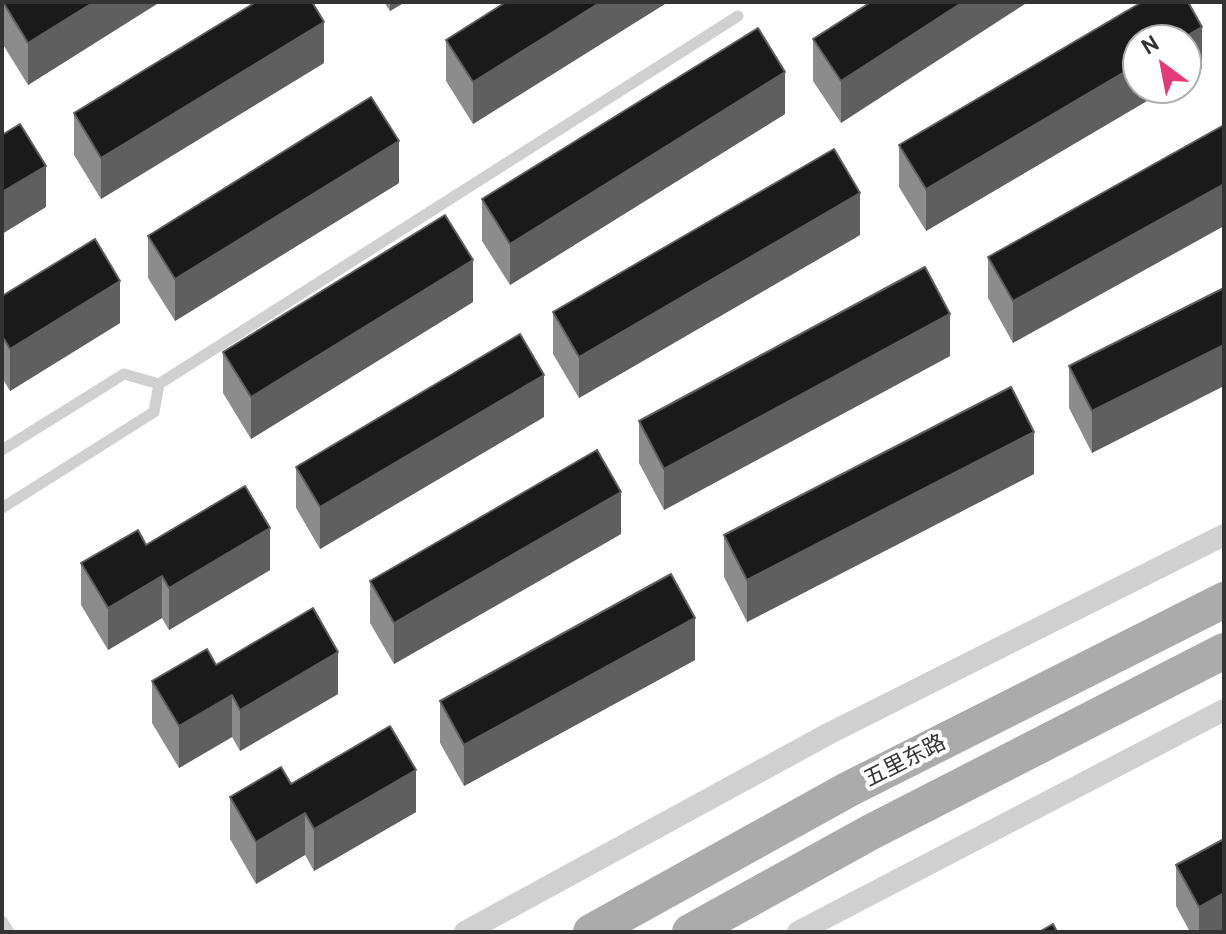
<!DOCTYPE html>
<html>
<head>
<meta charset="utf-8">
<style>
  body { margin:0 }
  #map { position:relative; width:1226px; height:934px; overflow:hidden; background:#fff; font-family:Cabin,sans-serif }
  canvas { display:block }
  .frame { position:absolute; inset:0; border:4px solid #333; pointer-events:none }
  .north { position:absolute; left:1122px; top:24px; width:80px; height:80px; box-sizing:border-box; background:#fff; border:2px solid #adadad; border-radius:50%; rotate:328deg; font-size:22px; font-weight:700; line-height:32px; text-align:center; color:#333 }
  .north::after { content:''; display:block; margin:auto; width:28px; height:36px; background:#e53a79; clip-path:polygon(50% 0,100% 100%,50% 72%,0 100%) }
</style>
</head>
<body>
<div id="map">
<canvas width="1226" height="934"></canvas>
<div class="frame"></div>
<div class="north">N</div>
</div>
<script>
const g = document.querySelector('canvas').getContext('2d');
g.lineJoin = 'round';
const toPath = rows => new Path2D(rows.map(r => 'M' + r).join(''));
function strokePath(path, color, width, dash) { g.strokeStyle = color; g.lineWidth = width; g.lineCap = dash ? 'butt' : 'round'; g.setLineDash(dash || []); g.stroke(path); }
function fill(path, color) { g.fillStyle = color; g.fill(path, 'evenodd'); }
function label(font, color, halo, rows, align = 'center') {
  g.font = font + ' Cabin,"Noto Sans SC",sans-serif'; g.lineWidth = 8; g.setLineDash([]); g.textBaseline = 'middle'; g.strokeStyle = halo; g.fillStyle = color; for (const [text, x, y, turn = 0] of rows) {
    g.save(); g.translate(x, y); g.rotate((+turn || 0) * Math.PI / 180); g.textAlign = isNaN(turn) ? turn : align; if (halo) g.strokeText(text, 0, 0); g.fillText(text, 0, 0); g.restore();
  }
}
strokePath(toPath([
  [2,450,124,374,159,384],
  [2,508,154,412,159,384,738,16],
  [2,921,9,932]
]), '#d0d0d0', 11);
strokePath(toPath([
  [465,932,830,733,1224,535],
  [798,932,1224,710]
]), '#d0d0d0', 22);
strokePath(toPath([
  [591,932,849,789,1224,600],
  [690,932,871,832,1224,651]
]), '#ababab', 36);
fill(toPath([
  [2,2,160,2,28,85,2,43],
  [384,2,405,2,390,11],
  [506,2,668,2,473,124,446,81,446,40],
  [871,2,841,123,813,81,813,39],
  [1142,2,1188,2,1202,27,1202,68,1186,78,1186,40,1138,40,1138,88,1169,88,926,231,899,187,899,145],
  [324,63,101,199,74,155,74,113],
  [785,114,510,285,482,241,482,199],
  [1224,125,1013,343,988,298,988,257],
  [399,183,175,321,148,278,148,236],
  [860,235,579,398,553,354,553,312],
  [1224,288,1092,453,1069,408,1069,366],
  [2,296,120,323,10,391,4,381],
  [473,302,251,439,223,393,223,352],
  [950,356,664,510,639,463,639,421],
  [544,417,320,549,296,508,296,467],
  [1034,474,747,622,724,577,724,535],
  [621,534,394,664,370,623,370,581],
  [146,545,270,570,169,630,162,618,108,650,81,605,81,563],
  [695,660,464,786,440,743,440,701],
  [216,665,338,694,240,751,232,737,179,768,152,723,152,681],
  [291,784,416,812,314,871,305,855,256,884,230,839,230,797],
  [1176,865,1224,932,1190,932,1176,906]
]), '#8c8c8c');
fill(toPath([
  [94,2,160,2,28,85,28,43],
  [390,2,405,2,390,11],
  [601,2,668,2,473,124,473,82],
  [963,2,1028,2,841,123,841,81],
  [324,22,324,63,101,199,101,158],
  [1202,27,1202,68,1186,78,1186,40,1179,40],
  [1138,64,1138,88,1169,88,926,231,926,189],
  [785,72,785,114,510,285,510,244],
  [399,141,399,183,175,321,175,279],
  [46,166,46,207,2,234,2,192],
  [1224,184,1224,226,1013,343,1013,301],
  [860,193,860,235,579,398,579,357],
  [473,260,473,302,251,439,251,397],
  [120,281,120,323,10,391,10,349],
  [950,314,950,356,664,510,664,469],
  [4,339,4,381,2,382,2,340],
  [1224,345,1224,386,1092,453,1092,411],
  [544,375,544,417,320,549,320,507],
  [1034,432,1034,474,747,622,747,580],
  [621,492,621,534,394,664,394,623],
  [270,528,270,570,169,630,169,588],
  [162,576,162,618,108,650,108,608],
  [695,618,695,660,464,786,464,745],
  [338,652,338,694,240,751,240,710],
  [232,695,232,737,179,768,179,726],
  [416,770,416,812,314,871,314,829],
  [305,813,305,855,256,884,256,842],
  [1224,893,1224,932,1199,932,1199,907]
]), '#5f5f5f');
const building = toPath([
  [3,2,94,2,28,43,3,2],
  [256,2,312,2,324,22,101,158,74,113,256,2],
  [506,2,601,2,473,82,446,40,506,2],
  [871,2,963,2,841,81,813,39,871,2],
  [1142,2,1188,2,1202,27,1179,40,1138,40,1138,64,926,189,899,145,1142,2],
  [758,28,785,72,510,244,482,199,758,28],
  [371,97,399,141,175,279,148,236,371,97],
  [20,124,46,166,2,192,2,135,20,124],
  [1224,125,1224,184,1013,301,988,257,1224,125],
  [834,149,860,193,579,357,553,312,834,149],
  [445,215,473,260,251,397,223,352,445,215],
  [95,239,120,281,10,349,4,339,2,340,2,296,95,239],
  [925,267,950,314,664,469,639,421,925,267],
  [1224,288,1224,345,1092,411,1069,366,1224,288],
  [520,334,544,375,320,507,296,467,520,334],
  [1011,387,1034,432,747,580,724,535,1011,387],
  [597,450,621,492,394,623,370,581,597,450],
  [245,486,270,528,169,588,162,576,108,608,81,563,138,530,146,545,245,486],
  [671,574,695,618,464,745,440,701,671,574],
  [313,608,338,652,240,710,232,695,179,726,152,681,207,649,216,665,313,608],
  [390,726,416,770,314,829,305,813,256,842,230,797,281,767,291,784,390,726],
  [1224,839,1224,893,1199,907,1176,865,1224,839],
  [1053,924,1057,932,1039,932,1053,924]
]);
fill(building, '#1a1a1a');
strokePath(building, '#5f5f5f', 2);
label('22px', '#333', '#fff', [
  ["五里东路",905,761,-27]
]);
</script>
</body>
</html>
